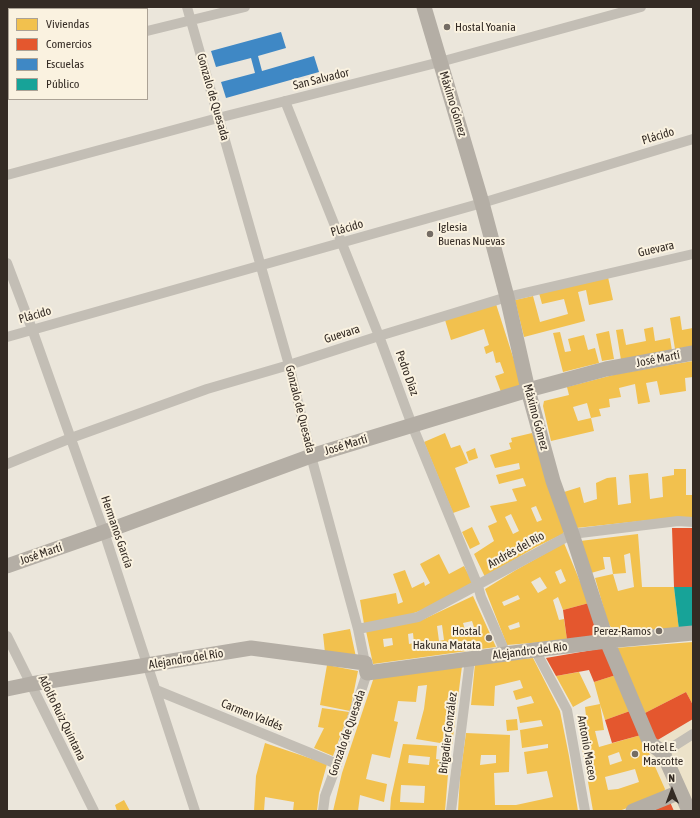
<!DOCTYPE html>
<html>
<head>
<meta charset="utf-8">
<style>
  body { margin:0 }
  #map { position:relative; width:700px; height:818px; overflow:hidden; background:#ebe6db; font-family:"Asap Condensed",sans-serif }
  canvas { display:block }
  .frame { position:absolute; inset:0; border:8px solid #342b24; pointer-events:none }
  .legend { position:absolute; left:8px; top:8px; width:140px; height:92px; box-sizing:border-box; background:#faf2e0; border:1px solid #aba295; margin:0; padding:5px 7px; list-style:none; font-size:12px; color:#342b24 }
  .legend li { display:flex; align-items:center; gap:8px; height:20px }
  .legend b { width:20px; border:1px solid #aba295 }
  .north { position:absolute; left:652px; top:770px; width:40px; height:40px; -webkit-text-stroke:3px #faf2e0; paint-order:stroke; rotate:359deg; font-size:11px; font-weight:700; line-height:16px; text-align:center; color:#342b24 }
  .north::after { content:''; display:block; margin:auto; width:14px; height:18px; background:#342b24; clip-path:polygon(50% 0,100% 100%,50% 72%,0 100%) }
</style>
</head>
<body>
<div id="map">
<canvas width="700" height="818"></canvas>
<div class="frame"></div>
<ul class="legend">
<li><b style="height:11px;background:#f2c14e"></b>Viviendas</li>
<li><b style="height:11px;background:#e4572e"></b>Comercios</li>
<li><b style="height:11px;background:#3f88c5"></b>Escuelas</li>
<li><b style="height:11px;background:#17a398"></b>Público</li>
</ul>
<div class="north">N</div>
</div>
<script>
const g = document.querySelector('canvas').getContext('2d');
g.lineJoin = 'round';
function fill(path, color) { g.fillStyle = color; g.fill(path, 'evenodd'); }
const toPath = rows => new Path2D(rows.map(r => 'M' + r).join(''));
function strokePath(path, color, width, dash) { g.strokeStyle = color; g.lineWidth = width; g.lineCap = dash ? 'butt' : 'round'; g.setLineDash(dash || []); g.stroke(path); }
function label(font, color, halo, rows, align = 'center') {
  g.font = font + ' "Asap Condensed",sans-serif'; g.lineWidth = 4; g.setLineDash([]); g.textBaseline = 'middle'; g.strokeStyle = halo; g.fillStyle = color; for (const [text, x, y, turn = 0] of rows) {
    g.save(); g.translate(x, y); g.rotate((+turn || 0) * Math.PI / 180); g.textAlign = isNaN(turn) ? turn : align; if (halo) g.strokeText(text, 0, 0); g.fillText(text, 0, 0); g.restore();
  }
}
fill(toPath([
  [693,719,693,811,674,811,647,747]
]), '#ece2c9');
fill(toPath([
  [608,277,613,300,589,305,586,290,578,292,585,321,524,337,515,300,533,296,540,322,568,314,564,299,542,304,539,293],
  [496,304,522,385,501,392,495,376,504,373,500,362,496,363,493,351,486,354,484,347,489,345,484,329,451,340,445,320],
  [680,316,682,330,693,328,693,346,675,349,670,318],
  [653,327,655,341,670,338,672,351,621,360,616,330,623,329,626,345,646,341,644,329],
  [609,331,614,359,602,361,596,334],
  [560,332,565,352,571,351,568,339,584,335,588,350,595,348,599,363,563,372,553,333],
  [693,361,693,377,685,378,686,391,660,395,657,381,646,383,650,402,638,404,635,384,619,388,621,397,609,399,610,407,599,409,601,416,591,418,587,403,573,407,578,421,591,418,594,431,551,441,543,406,544,401,569,395,567,387,617,374],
  [445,433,451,448,460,445,468,463,455,468,470,507,453,513,424,442],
  [532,433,566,527,563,534,536,547,485,577,474,554,494,541,488,526,497,522,490,506,517,501,512,489,526,486,523,478,499,484,496,475,520,469,519,463,495,468,490,455,511,449,509,443,512,442,511,438],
  [536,506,542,520,537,522,531,508],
  [511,514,519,531,513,534,505,517],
  [475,448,478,458,469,461,466,452],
  [674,469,686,469,686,495,693,495,693,517,678,517,576,528,564,492,580,487,584,503,597,499,596,483,607,478,616,477,618,505,631,503,629,475,648,473,650,499,663,497,662,477,674,475],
  [472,527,480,544,470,549,462,532],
  [638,534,642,587,674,587,679,630,615,633,608,623,595,578,613,574,618,591,634,587,630,553,624,555,626,573,613,574,610,557,603,557,605,569,591,573,580,541],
  [564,543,589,603,563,610,558,597,553,600,559,620,564,619,567,640,507,645,485,589,516,570],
  [561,569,566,581,560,584,555,572],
  [540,577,547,588,538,593,531,582],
  [518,595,520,599,504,606,502,602],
  [519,622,520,627,510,630,508,626],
  [439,554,449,574,464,566,474,585,435,605,401,618,364,624,360,600,396,593,398,604,403,602,393,574,405,570,412,588,424,582,425,586,430,583,420,564],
  [473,596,496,647,373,664,366,631,424,619],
  [472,621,475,630,466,633,463,623],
  [442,625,444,640,439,641,437,626],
  [413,633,414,643,409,644,408,634],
  [392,638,393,645,384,647,383,639],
  [350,629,356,657,325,653,323,634],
  [693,642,693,705,686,692,643,714,615,648],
  [533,658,560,711,569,756,578,811,458,811,460,777,466,733,510,735,509,772,494,773,495,805,516,805,553,797,547,771,527,774,524,752,548,748,548,744,522,748,520,730,543,726,541,720,520,723,517,707,534,703,531,696,516,700,513,691,523,688,520,680,495,686,494,706,471,705,475,664],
  [481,755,496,755,496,763,480,765],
  [327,665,358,671,350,711,320,705],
  [462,666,452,745,416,739,424,709,427,685,418,686,416,702,398,701,394,721,398,722,390,758,372,754,366,779,387,784,384,802,360,795,358,811,333,811,342,773,374,677],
  [579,672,591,697,573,707,556,676],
  [616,675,630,711,605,720,600,704,604,730,595,731,599,747,641,735,665,789,663,795,619,811,593,811,577,718,586,716,585,707,600,704,594,682],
  [619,752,622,761,610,765,608,756],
  [635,769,639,782,618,789,608,790,605,777],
  [322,708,349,712,333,756,314,748,324,728,318,727],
  [517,719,518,730,507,731,506,720],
  [265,743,327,764,319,793,317,811,293,811,294,802,265,797,264,811,254,811,256,776],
  [403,744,437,746,436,759,449,762,445,811,390,811,391,798],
  [409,755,430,757,429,765,408,763],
  [401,785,425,786,424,803,400,802],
  [124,800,130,811,117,811,115,805]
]), '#f2c14e');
fill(toPath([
  [672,528,693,528,693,587,674,587],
  [589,603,600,636,567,640,563,610],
  [604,648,616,675,594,682,589,670,556,676,546,658],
  [686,692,693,705,693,719,656,741,643,714],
  [630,711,641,735,612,743,605,720],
  [670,802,674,811,647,811]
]), '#e4572e');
fill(toPath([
  [281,32,286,48,258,56,262,71,314,56,319,72,226,98,221,82,255,73,251,58,216,67,211,51]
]), '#3f88c5');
fill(toPath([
  [674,587,693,587,693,628,679,630]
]), '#17a398');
strokePath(toPath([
  [187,7,289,365,311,456,358,629,365,663],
  [147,31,245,7],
  [7,63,9,63],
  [285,101,379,336,412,425,478,586,481,597,506,654],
  [7,175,218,118,440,62,641,7],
  [7,263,32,329,104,532,195,811],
  [7,337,482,203,693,139],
  [7,464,71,438,207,389,289,365,379,336,507,297,693,254],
  [358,629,418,617,572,534,678,521,693,522],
  [7,636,94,811],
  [535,650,567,710,585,811],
  [156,690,337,764],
  [663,753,693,734],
  [323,811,325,796,337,764,367,673],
  [451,811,470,659]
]), '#c3beb5', 10);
strokePath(toPath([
  [424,7,482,203,507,297,528,390,553,481,572,534,607,641,650,743,663,753,689,811],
  [7,566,104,532,311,456,528,390,606,369,693,353],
  [7,689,31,684,251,648,365,663,367,673,535,650,607,641,693,633],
  [633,811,680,792]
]), '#b4aea5', 15);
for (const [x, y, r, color] of [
  [447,27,4,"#746c64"],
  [430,234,4,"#746c64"],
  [659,631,4,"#746c64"],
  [489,638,4,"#746c64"],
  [635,754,4,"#746c64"]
]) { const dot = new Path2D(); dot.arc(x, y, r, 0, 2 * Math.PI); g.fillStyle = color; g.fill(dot); strokePath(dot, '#faf2e0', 1.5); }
label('12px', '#342b24', '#faf2e0', [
  ["Hostal Yoania",455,27],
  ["Iglesia",438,227],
  ["Buenas Nuevas",438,241],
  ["Hostal",481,631,"right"],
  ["Hakuna Matata",481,645,"right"],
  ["Perez-Ramos",651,631,"right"],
  ["Hotel E.",643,747],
  ["Mascotte",643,761]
], 'left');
label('12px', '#342b24', '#faf2e0', [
  ["San Salvador",321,79,-14],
  ["Gonzalo de Quesada",213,97,74],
  ["Máximo Gómez",453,104,73],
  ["Plácido",658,136,-17],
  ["Plácido",347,228,-16],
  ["Guevara",656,249,-13],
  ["Plácido",35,315,-16],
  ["Guevara",342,334,-18],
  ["José Martí",658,359,-11],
  ["Pedro Díaz",407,373,70],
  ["Gonzalo de Quesada",300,409,76],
  ["Máximo Gómez",536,417,75],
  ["José Martí",346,445,-17],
  ["Hermanos García",117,532,71],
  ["Andrés del Río",516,550,-29],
  ["José Martí",41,554,-19],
  ["Alejandro del Río",530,651,-7],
  ["Alejandro del Río",186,659,-9],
  ["Carmen Valdés",252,715,22],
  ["Adolfo Ruiz Quintana",62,718,64],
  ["Gonzalo de Quesada",347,733,-71],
  ["Brigadier González",448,733,-83],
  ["Antonio Maceo",587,748,80]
]);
</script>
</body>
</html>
